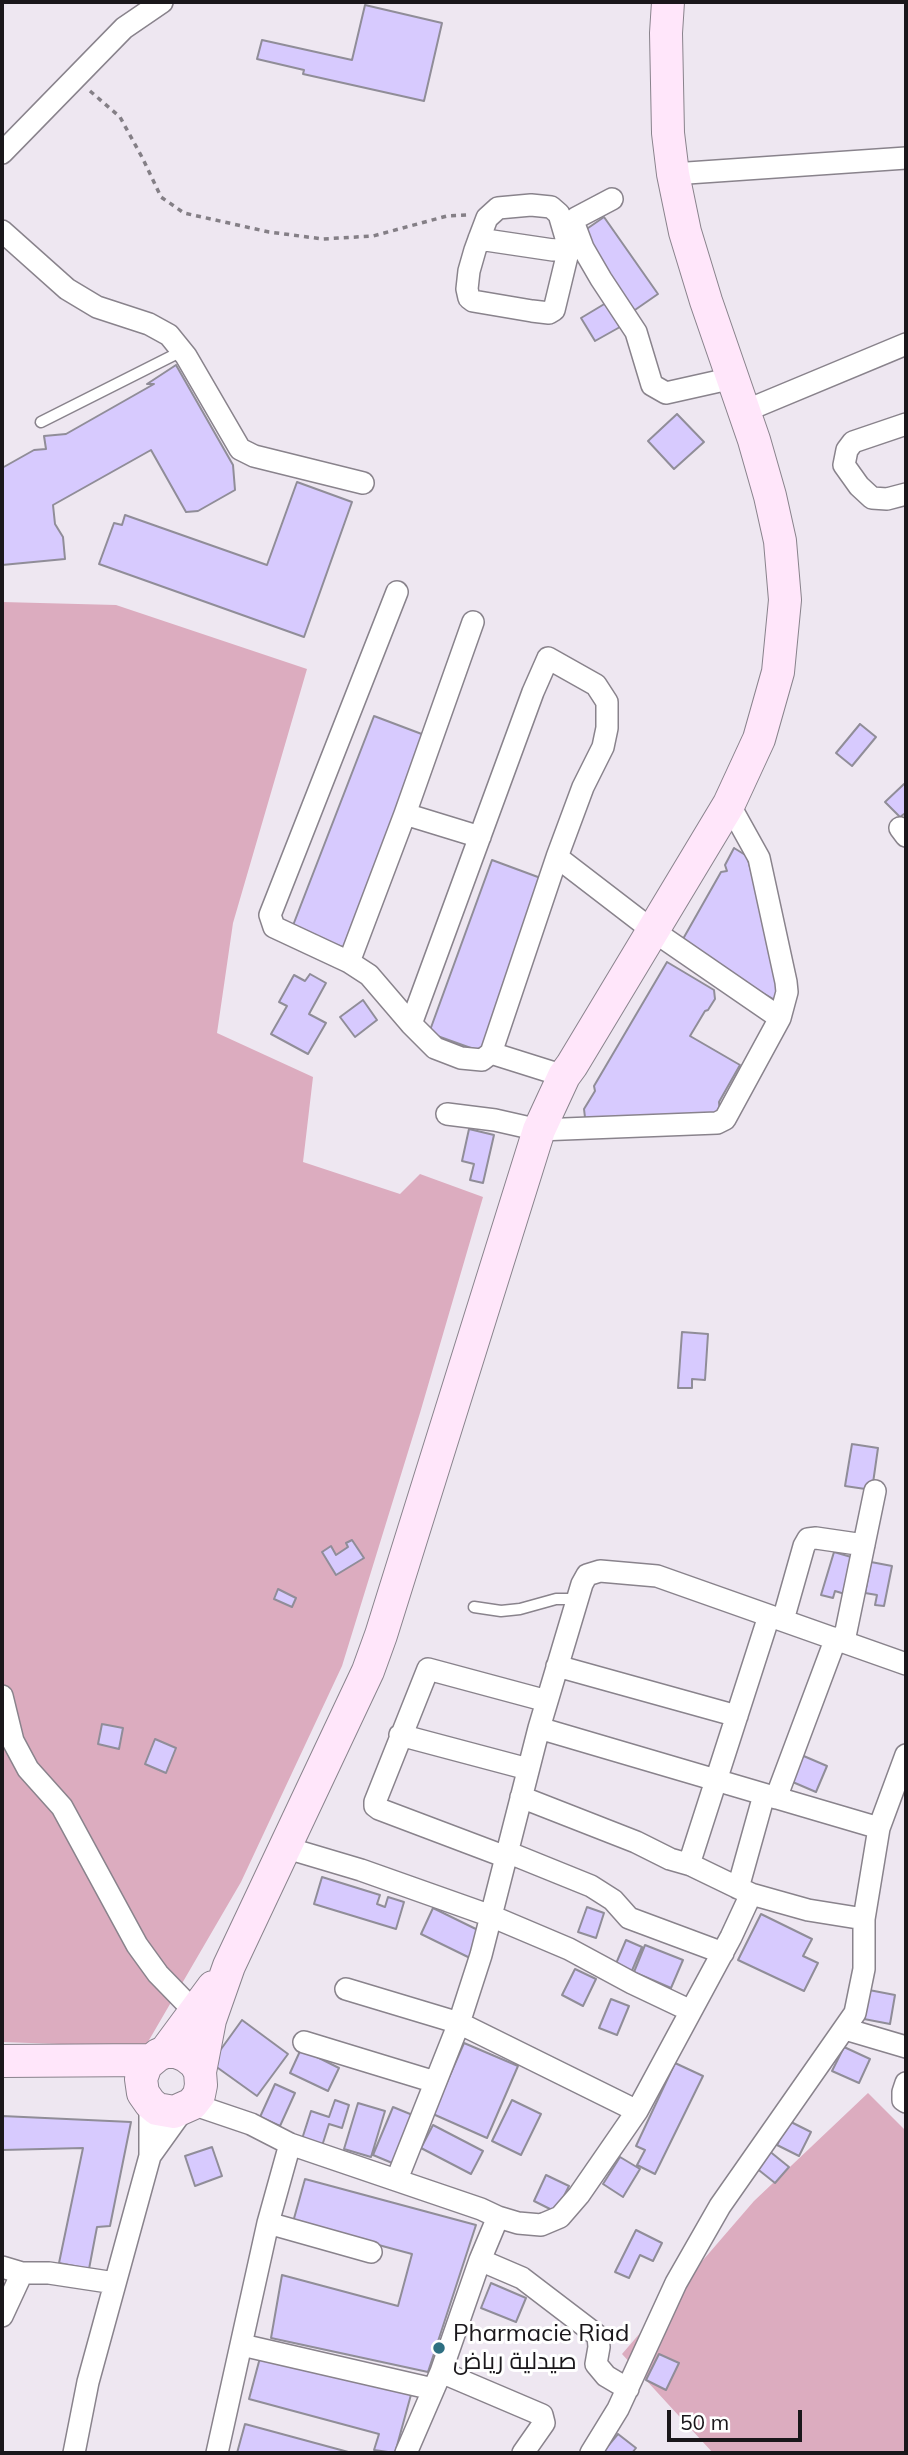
<!DOCTYPE html>
<html>
<head>
<meta charset="utf-8">
<style>
  body { margin:0 }
  #map { position:relative; width:908px; height:2455px; overflow:hidden; background:#eee7f1; font-family:Mulish,sans-serif }
  canvas { display:block }
  .frame { position:absolute; inset:0; border:4px solid #1a171b; pointer-events:none }
  .scale { position:absolute; left:667px; top:2410px; width:135px; height:32px; box-sizing:border-box; border:4px solid #1a171b; border-top:0; padding-left:9px; font-size:21px; line-height:24px; white-space:nowrap; color:#1a171b; -webkit-text-stroke:5px #fff; paint-order:stroke }
</style>
</head>
<body>
<div id="map">
<canvas width="908" height="2455"></canvas>
<div class="frame"></div>
<div class="scale">50 m</div>
</div>
<script>
const g = document.querySelector('canvas').getContext('2d');
g.lineJoin = 'round';
function fill(path, color) { g.fillStyle = color; g.fill(path, 'evenodd'); }
const toPath = rows => new Path2D(rows.map(r => 'M' + r).join(''));
function strokePath(path, color, width, dash) { g.strokeStyle = color; g.lineWidth = width; g.lineCap = dash ? 'butt' : 'round'; g.setLineDash(dash || []); g.stroke(path); }
function label(font, color, halo, rows, align = 'center') {
  g.font = font + ' Mulish,Cairo,sans-serif'; g.lineWidth = 6; g.setLineDash([]); g.textBaseline = 'middle'; g.strokeStyle = halo; g.fillStyle = color; for (const [text, x, y, turn = 0] of rows) {
    g.save(); g.translate(x, y); g.rotate((+turn || 0) * Math.PI / 180); g.textAlign = isNaN(turn) ? turn : align; if (halo) g.strokeText(text, 0, 0); g.fillText(text, 0, 0); g.restore();
  }
}
fill(toPath([
  [2,602,116,605,307,669,233,923,217,1033,313,1077,303,1162,400,1194,420,1174,483,1197,420,1413,342,1666,241,1882,145,2047,2,2042],
  [868,2093,906,2131,906,2453,713,2453,622,2354,754,2201]
]), '#dcacbf');
const building = toPath([
  [365,5,442,23,424,101,303,74,304,70,257,59,262,40,352,60,365,5],
  [604,217,658,294,632,312,578,235,604,217],
  [606,303,620,327,595,341,581,318,606,303],
  [176,365,233,465,235,490,198,511,186,512,151,450,53,505,55,524,63,537,65,559,2,565,2,468,34,450,46,449,44,436,66,434,154,384,147,384,176,365],
  [677,414,704,442,674,469,648,441,677,414],
  [297,482,352,502,304,637,99,564,114,523,122,525,125,515,267,565,297,482],
  [374,716,427,736,345,948,292,928,374,716],
  [860,724,876,737,852,766,836,753,860,724],
  [904,784,906,785,906,816,904,814,900,817,885,802,904,784],
  [734,848,747,856,783,989,775,1000,679,946,721,872,727,871,725,865,734,848],
  [492,860,546,880,482,1052,429,1033,492,860],
  [667,962,714,990,715,999,708,1010,705,1011,690,1036,740,1065,719,1102,720,1114,586,1126,584,1109,595,1091,594,1086,667,962],
  [310,974,326,983,309,1014,326,1023,308,1054,271,1034,287,1006,279,1002,294,975,305,981,310,974],
  [363,1000,377,1020,355,1037,340,1017,363,1000],
  [469,1129,494,1135,483,1183,470,1180,474,1164,462,1161,469,1129],
  [682,1332,708,1334,705,1380,692,1379,692,1388,678,1388,682,1332],
  [852,1444,878,1448,872,1490,845,1486,852,1444],
  [352,1540,364,1558,336,1575,322,1552,331,1546,336,1555,348,1547,346,1543,352,1540],
  [834,1552,858,1559,848,1595,835,1591,833,1598,821,1595,834,1552],
  [871,1562,892,1566,884,1606,875,1605,877,1595,865,1593,871,1562],
  [278,1589,296,1598,292,1607,274,1599,278,1589],
  [102,1724,123,1728,119,1749,98,1744,102,1724],
  [155,1739,176,1748,166,1773,145,1764,155,1739],
  [799,1754,827,1766,816,1792,788,1780,799,1754],
  [322,1877,380,1895,377,1904,385,1907,388,1897,404,1902,396,1929,314,1904,322,1877],
  [587,1907,604,1913,596,1938,578,1932,587,1907],
  [433,1908,482,1932,470,1958,421,1934,433,1908],
  [761,1914,812,1939,803,1956,818,1963,804,1991,738,1960,761,1914],
  [626,1940,642,1947,631,1973,615,1966,626,1940],
  [645,1945,683,1960,671,1988,634,1972,645,1945],
  [575,1969,596,1979,583,2006,562,1995,575,1969],
  [869,1990,895,1995,890,2024,864,2019,869,1990],
  [611,1999,629,2006,617,2035,599,2028,611,1999],
  [242,2020,288,2054,257,2096,211,2063,242,2020],
  [464,2043,518,2066,487,2138,433,2114,464,2043],
  [844,2047,870,2059,859,2083,832,2071,844,2047],
  [301,2049,339,2068,328,2091,290,2073,301,2049],
  [675,2063,703,2076,655,2174,637,2165,645,2150,636,2146,675,2063],
  [275,2084,295,2093,280,2126,260,2117,275,2084],
  [335,2100,349,2105,342,2128,329,2124,322,2146,302,2139,311,2111,329,2117,335,2100],
  [512,2100,541,2114,521,2155,492,2141,512,2100],
  [358,2103,385,2111,371,2157,344,2149,358,2103],
  [393,2107,415,2116,397,2165,373,2155,393,2107],
  [2,2116,131,2122,110,2226,97,2227,89,2269,59,2263,83,2148,2,2150,2,2116],
  [789,2121,811,2132,799,2156,777,2145,789,2121],
  [433,2125,483,2151,471,2174,421,2148,433,2125],
  [212,2147,222,2176,195,2186,185,2156,212,2147],
  [768,2150,789,2167,775,2183,755,2167,768,2150],
  [620,2157,640,2169,623,2197,603,2184,620,2157],
  [546,2175,569,2186,556,2212,534,2201,546,2175],
  [305,2179,476,2225,428,2372,271,2338,282,2275,398,2306,412,2254,293,2222,305,2179],
  [636,2230,662,2243,653,2261,640,2255,629,2278,615,2272,636,2230],
  [491,2283,526,2298,516,2322,481,2308,491,2283],
  [261,2354,412,2391,395,2453,374,2450,379,2434,249,2399,261,2354],
  [659,2354,679,2363,666,2390,646,2380,659,2354],
  [245,2424,352,2453,237,2453,245,2424],
  [618,2434,636,2448,632,2453,602,2453,618,2434]
]);
fill(building, '#d7cafe');
strokePath(building, '#908d98', 2);
const lane = toPath([
  [41,422,182,351],
  [474,1607,501,1611,520,1609,556,1599,577,1599]
]);
const street = toPath([
  [2,153,124,28,162,2],
  [673,174,906,158],
  [612,199,576,218,574,224,583,248,601,279,636,332,652,385,666,393,733,378],
  [2,231,67,289,97,307,149,324,169,335,186,356,240,449,254,456,363,483],
  [479,239,553,250,569,248,554,310,549,313,532,311,473,301,469,298,467,289,469,271,475,250,479,239,487,218,498,208,531,205,551,207,559,214,569,248,583,248],
  [745,411,906,344],
  [906,424,853,442,847,450,844,465,859,486,872,498,887,499,906,494],
  [397,592,270,915,274,927,349,962,369,975,411,1024],
  [729,804,759,858,786,982,787,992,780,1018],
  [405,814,480,837],
  [900,828,906,836],
  [349,962,405,814,473,622],
  [491,1053,557,857,583,787,603,747,607,728,607,702,596,685,548,658,533,692,411,1024,435,1048,461,1058,482,1060,491,1053,564,1076],
  [447,1114,495,1120,539,1130,717,1123,725,1119,780,1018,652,930,557,857],
  [783,1620,804,1546,808,1539,816,1538,864,1545],
  [844,1641,875,1491],
  [557,1666,737,1716],
  [2,1696,13,1741,28,1769,62,1807,137,1945,158,1974,194,2011],
  [539,1728,879,1828],
  [400,1735,528,1769],
  [521,1797,636,1842,670,1859,691,1865,751,1894,808,1910,864,1919],
  [776,1798,836,1638],
  [287,1848,361,1870,491,1916,569,1949,632,1983,691,2011],
  [507,1852,591,1886,613,1900,629,1918,723,1953],
  [506,1857,379,1809,375,1806,375,1802,428,1669,547,1701],
  [691,1865,691,1858,769,1616],
  [738,1888,764,1795],
  [346,1989,459,2023,637,2111],
  [845,2029,906,2047],
  [304,2042,435,2082],
  [906,2083,903,2092,903,2100,906,2102],
  [192,2104,251,2124,290,2144,481,2209,498,2217,518,2223,541,2225,560,2217,579,2195,637,2111,731,1937,751,1894],
  [150,2156,183,2110],
  [397,2179,459,2023,481,1955,539,1728,582,1584,587,1575,600,1571,657,1576,906,1664],
  [268,2223,371,2252],
  [480,2260,522,2278,598,2336,599,2347,596,2364,606,2376,628,2389],
  [2,2267,22,2273,49,2273,115,2283],
  [2,2316,22,2273],
  [242,2345,433,2389],
  [441,2372,542,2415,544,2423,523,2453],
  [74,2453,88,2382,150,2156,150,2103],
  [217,2453,268,2223,290,2144],
  [406,2453,441,2372,480,2260,498,2217],
  [591,2453,618,2409,676,2283,720,2206,855,2013,864,1969,864,1919,879,1828,906,1755]
]);
const secondary = toPath([
  [165,2052,213,1987],
  [2,2061,151,2060],
  [200,2072,195,2063,186,2056,176,2052,165,2052,158,2055,146,2065,141,2079,143,2093,150,2103,157,2109,174,2112,192,2104,199,2095,201,2085,200,2072,210,2020,229,1966,368,1671,381,1635,539,1130,564,1076,572,1065,729,804,759,739,778,672,785,600,780,541,770,496,754,440,706,301,685,232,673,174,668,133,666,33,668,2]
]);
strokePath(lane, '#89838c', 13);
strokePath(street, '#89838c', 24);
strokePath(secondary, '#89838c', 34);
strokePath(toPath([
  [90,91,120,117,143,159,161,197,184,213,269,232,323,239,373,236,447,216,468,215]
]), '#847f86', 3.5, [5, 5]);
strokePath(lane, '#fff', 10);
strokePath(street, '#fff', 21);
strokePath(secondary, '#ffe6fa', 32);
for (const [x, y, r, color] of [
  [439,2348,7,"#2e6f82"]
]) { const dot = new Path2D(); dot.arc(x, y, r, 0, 2 * Math.PI); g.fillStyle = color; g.fill(dot); strokePath(dot, '#fff', 2.5); }
label('24px', '#1a171b', '#fff', [
  ["Pharmacie Riad",453,2334],
  ["صيدلية رياض",453,2362]
], 'left');
</script>
</body>
</html>
